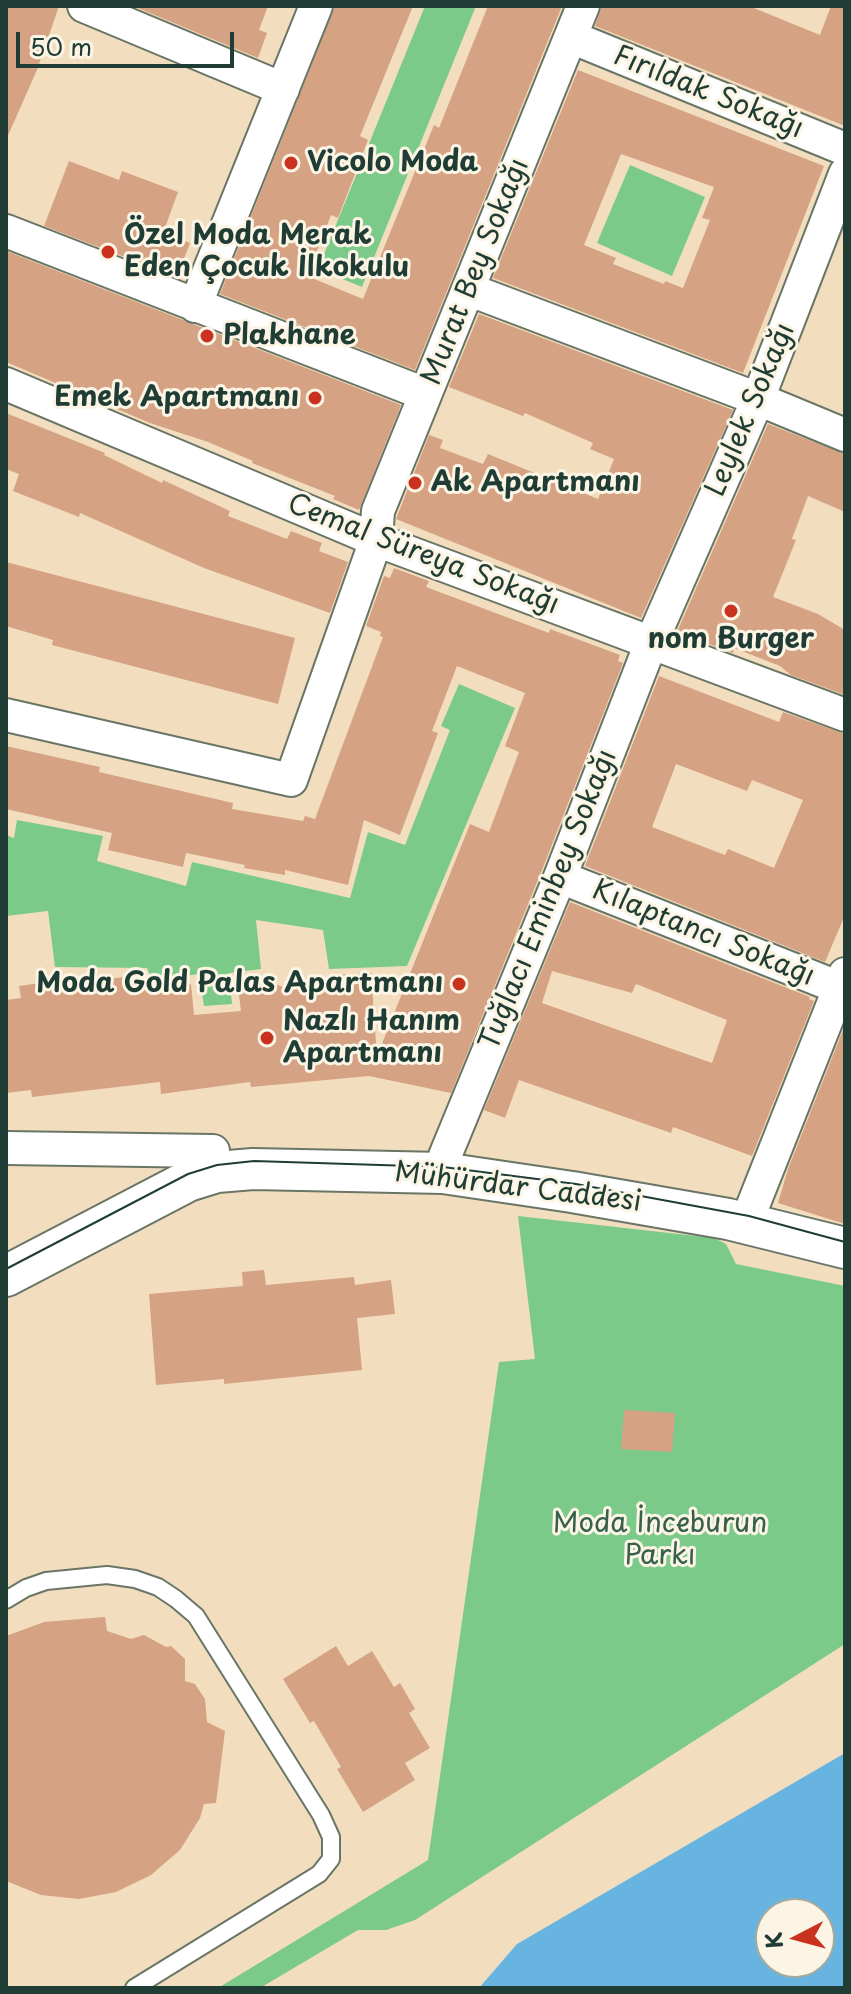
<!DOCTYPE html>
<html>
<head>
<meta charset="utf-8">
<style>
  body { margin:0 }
  #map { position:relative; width:851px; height:1994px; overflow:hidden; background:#f2debf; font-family:"Playpen Sans",sans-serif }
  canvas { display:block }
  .frame { position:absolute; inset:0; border:8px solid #1f3d34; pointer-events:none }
  .north { position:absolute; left:755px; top:1898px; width:80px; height:80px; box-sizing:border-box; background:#fcf5e5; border:2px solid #a4ab9e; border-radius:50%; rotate:264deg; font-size:22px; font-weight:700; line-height:32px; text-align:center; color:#1f3d34 }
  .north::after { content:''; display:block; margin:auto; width:28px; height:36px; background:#c8321e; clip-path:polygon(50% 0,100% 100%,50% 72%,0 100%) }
  .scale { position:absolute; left:16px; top:32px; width:218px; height:36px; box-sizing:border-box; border:4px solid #1f3d34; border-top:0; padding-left:10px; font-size:24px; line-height:28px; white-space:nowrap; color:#1f3d34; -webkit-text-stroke:6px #fcf5e5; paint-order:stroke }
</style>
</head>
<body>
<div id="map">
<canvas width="851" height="1994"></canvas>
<div class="frame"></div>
<div class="north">K</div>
<div class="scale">50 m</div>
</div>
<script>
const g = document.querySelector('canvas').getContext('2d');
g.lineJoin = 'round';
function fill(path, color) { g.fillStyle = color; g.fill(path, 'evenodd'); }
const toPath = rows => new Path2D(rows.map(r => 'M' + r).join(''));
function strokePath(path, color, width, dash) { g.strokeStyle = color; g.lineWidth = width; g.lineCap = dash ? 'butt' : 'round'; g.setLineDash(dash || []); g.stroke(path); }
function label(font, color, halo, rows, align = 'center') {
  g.font = font + ' "Playpen Sans",sans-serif'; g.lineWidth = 6; g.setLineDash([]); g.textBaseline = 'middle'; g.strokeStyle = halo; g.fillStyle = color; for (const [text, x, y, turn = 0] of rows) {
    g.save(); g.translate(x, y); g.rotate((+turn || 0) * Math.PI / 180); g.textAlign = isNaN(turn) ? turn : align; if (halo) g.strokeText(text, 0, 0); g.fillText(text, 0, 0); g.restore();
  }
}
fill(toPath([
  [425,6,476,6,362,287,318,269],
  [630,165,705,197,672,276,597,243],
  [459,684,515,708,407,966,329,969,323,930,256,920,261,969,229,973,232,1004,204,1006,199,974,152,980,147,968,55,967,48,911,6,916,6,835,14,838,17,820,103,836,97,861,186,886,192,862,350,898,368,832,405,845,450,730,441,726],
  [518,1216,714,1238,726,1244,736,1264,845,1286,845,1644,415,1920,386,1930,358,1930,260,1988,218,1988,428,1860,499,1362,535,1359]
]), '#7bca8a');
fill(toPath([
  [845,1753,845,1988,479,1988,517,1944],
  [771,1914,819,1914,819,1962,771,1962]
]), '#67b4e1');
fill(toPath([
  [6,6,59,6,37,70,6,140],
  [133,6,268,6,259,30,267,33,258,58],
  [335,6,413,6,360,136,368,140,338,218,331,215,307,276,363,299,434,125,439,128,488,6,562,6,415,370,220,294],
  [602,6,749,6,820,35,831,6,845,6,845,126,595,26],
  [578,70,824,166,743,373,493,278],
  [621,154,714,187,702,218,710,220,683,288,665,281,664,284,613,264,616,258,584,245],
  [69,161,119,180,122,171,178,192,163,233,190,243,177,277,44,226],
  [6,251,401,405,359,510,333,499,335,496,252,463,253,461,208,442,150,423,6,362],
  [479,314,733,410,641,618,396,519,429,435,443,440,440,448,483,464,488,454,598,499,614,459,590,449,593,443,525,413,523,416,449,387],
  [6,413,105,453,104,455,162,483,163,480,230,511,228,516,287,539,291,531,322,543,319,551,348,562,330,613,204,568,80,513,79,517,13,491,19,474,6,469],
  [768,424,845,454,845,512,808,496,792,539,796,540,773,597,818,614,845,630,845,695,791,675,780,666,734,648,733,653,677,632],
  [6,562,295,638,278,704,52,645,53,640,6,626],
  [394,568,429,581,426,587,549,633,550,629,620,655,618,661,623,663,542,870,451,1093,369,1076,251,1087,250,1082,161,1094,160,1082,32,1097,31,1090,6,1093,6,1000,21,998,19,986,106,974,106,979,144,975,146,988,191,984,194,1015,241,1011,239,995,248,984,271,982,285,988,324,984,332,975,371,973,377,1056,470,824,489,832,519,752,505,746,525,693,457,666,432,731,438,733,400,835,364,820,348,885,285,870,285,875,244,868,245,865,186,853,183,867,108,850,112,833,6,809,6,746,100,767,99,772,233,803,232,809,303,821,305,816,315,819,383,637,380,636,381,632,366,626,384,576,390,578],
  [659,676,779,722,783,712,845,734,845,915,825,962,585,866],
  [676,764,747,791,752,780,803,800,774,868,728,849,725,855,652,827],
  [570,902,810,997,809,999,814,1001,752,1156,673,1127,671,1133,519,1080,505,1118,484,1110],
  [552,971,632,993,636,984,727,1020,712,1063,542,1003],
  [845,1025,845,1224,778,1203,788,1169],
  [264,1270,266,1285,354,1277,355,1285,391,1280,395,1314,357,1318,362,1370,224,1384,224,1379,156,1385,149,1294,243,1286,242,1272],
  [624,1410,675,1413,672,1452,621,1449],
  [105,1617,107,1631,131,1639,144,1635,166,1647,171,1646,185,1659,185,1681,195,1684,205,1699,207,1722,225,1731,216,1803,204,1804,200,1818,180,1850,151,1875,116,1892,79,1899,41,1895,6,1881,6,1636,44,1622],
  [336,1646,348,1666,372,1651,394,1687,400,1683,415,1709,409,1713,430,1748,405,1763,415,1780,363,1812,337,1769,341,1767,314,1721,310,1723,283,1679]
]), '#d5a283');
const service = toPath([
  [6,1600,26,1588,46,1581,107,1575,135,1579,158,1587,176,1599,196,1616,321,1815,331,1837,331,1859,319,1874,134,1988]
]);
const minor = toPath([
  [84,6,283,89],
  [571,37,845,149],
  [6,231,425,394],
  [470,290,758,399,845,435],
  [195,306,316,6],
  [6,384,376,540,845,715],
  [6,715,291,780,376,540,378,511,583,6],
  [560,877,845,990],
  [6,1148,213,1151],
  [445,1156,560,877,651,643,758,399,845,174],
  [746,1223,845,974]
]);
const tertiary = toPath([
  [6,1276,188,1181,217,1172,253,1169,443,1173,572,1192,728,1219,845,1248]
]);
strokePath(service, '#697565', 20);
strokePath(minor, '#697565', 36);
strokePath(tertiary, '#697565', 44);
strokePath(service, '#fff', 16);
strokePath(minor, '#fff', 32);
strokePath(tertiary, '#fff', 40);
strokePath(toPath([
  [6,1269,188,1174,217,1165,254,1161,443,1167,576,1184,749,1216,845,1242]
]), '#1f3d34', 2);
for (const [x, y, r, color] of [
  [291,163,8,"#c8321e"],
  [108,252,8,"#c8321e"],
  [207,336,8,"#c8321e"],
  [315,398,8,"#c8321e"],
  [415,483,8,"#c8321e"],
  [731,611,8,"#c8321e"],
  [459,984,8,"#c8321e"],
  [267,1038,8,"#c8321e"]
]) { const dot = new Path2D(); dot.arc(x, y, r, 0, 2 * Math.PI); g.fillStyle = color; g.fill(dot); strokePath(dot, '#fcf5e5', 3); }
label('28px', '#1f3d34', '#fcf5e5', [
  ["Fırıldak Sokağı",708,93,22],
  ["Murat Bey Sokağı",476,272,-68],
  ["Leylek Sokağı",751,410,-67],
  ["Cemal Süreya Sokağı",423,555,21],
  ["Tuğlacı Eminbey Sokağı",549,900,-68],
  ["Kılaptancı Sokağı",703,934,22],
  ["Mühürdar Caddesi",518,1188,7]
]);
label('bold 28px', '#1f3d34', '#fcf5e5', [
  ["Vicolo Moda",307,163],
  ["Özel Moda Merak",124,236],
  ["Eden Çocuk İlkokulu",124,268],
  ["Plakhane",223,336],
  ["Emek Apartmanı",299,398,"right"],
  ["Ak Apartmanı",431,483],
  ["nom Burger",731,640,"center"],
  ["Moda Gold Palas Apartmanı",443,984,"right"],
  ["Nazlı Hanım",283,1022],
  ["Apartmanı",283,1054]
], 'left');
label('28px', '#36604a', '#fcf5e5', [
  ["Moda İnceburun",660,1524],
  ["Parkı",660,1556]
]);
</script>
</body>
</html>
